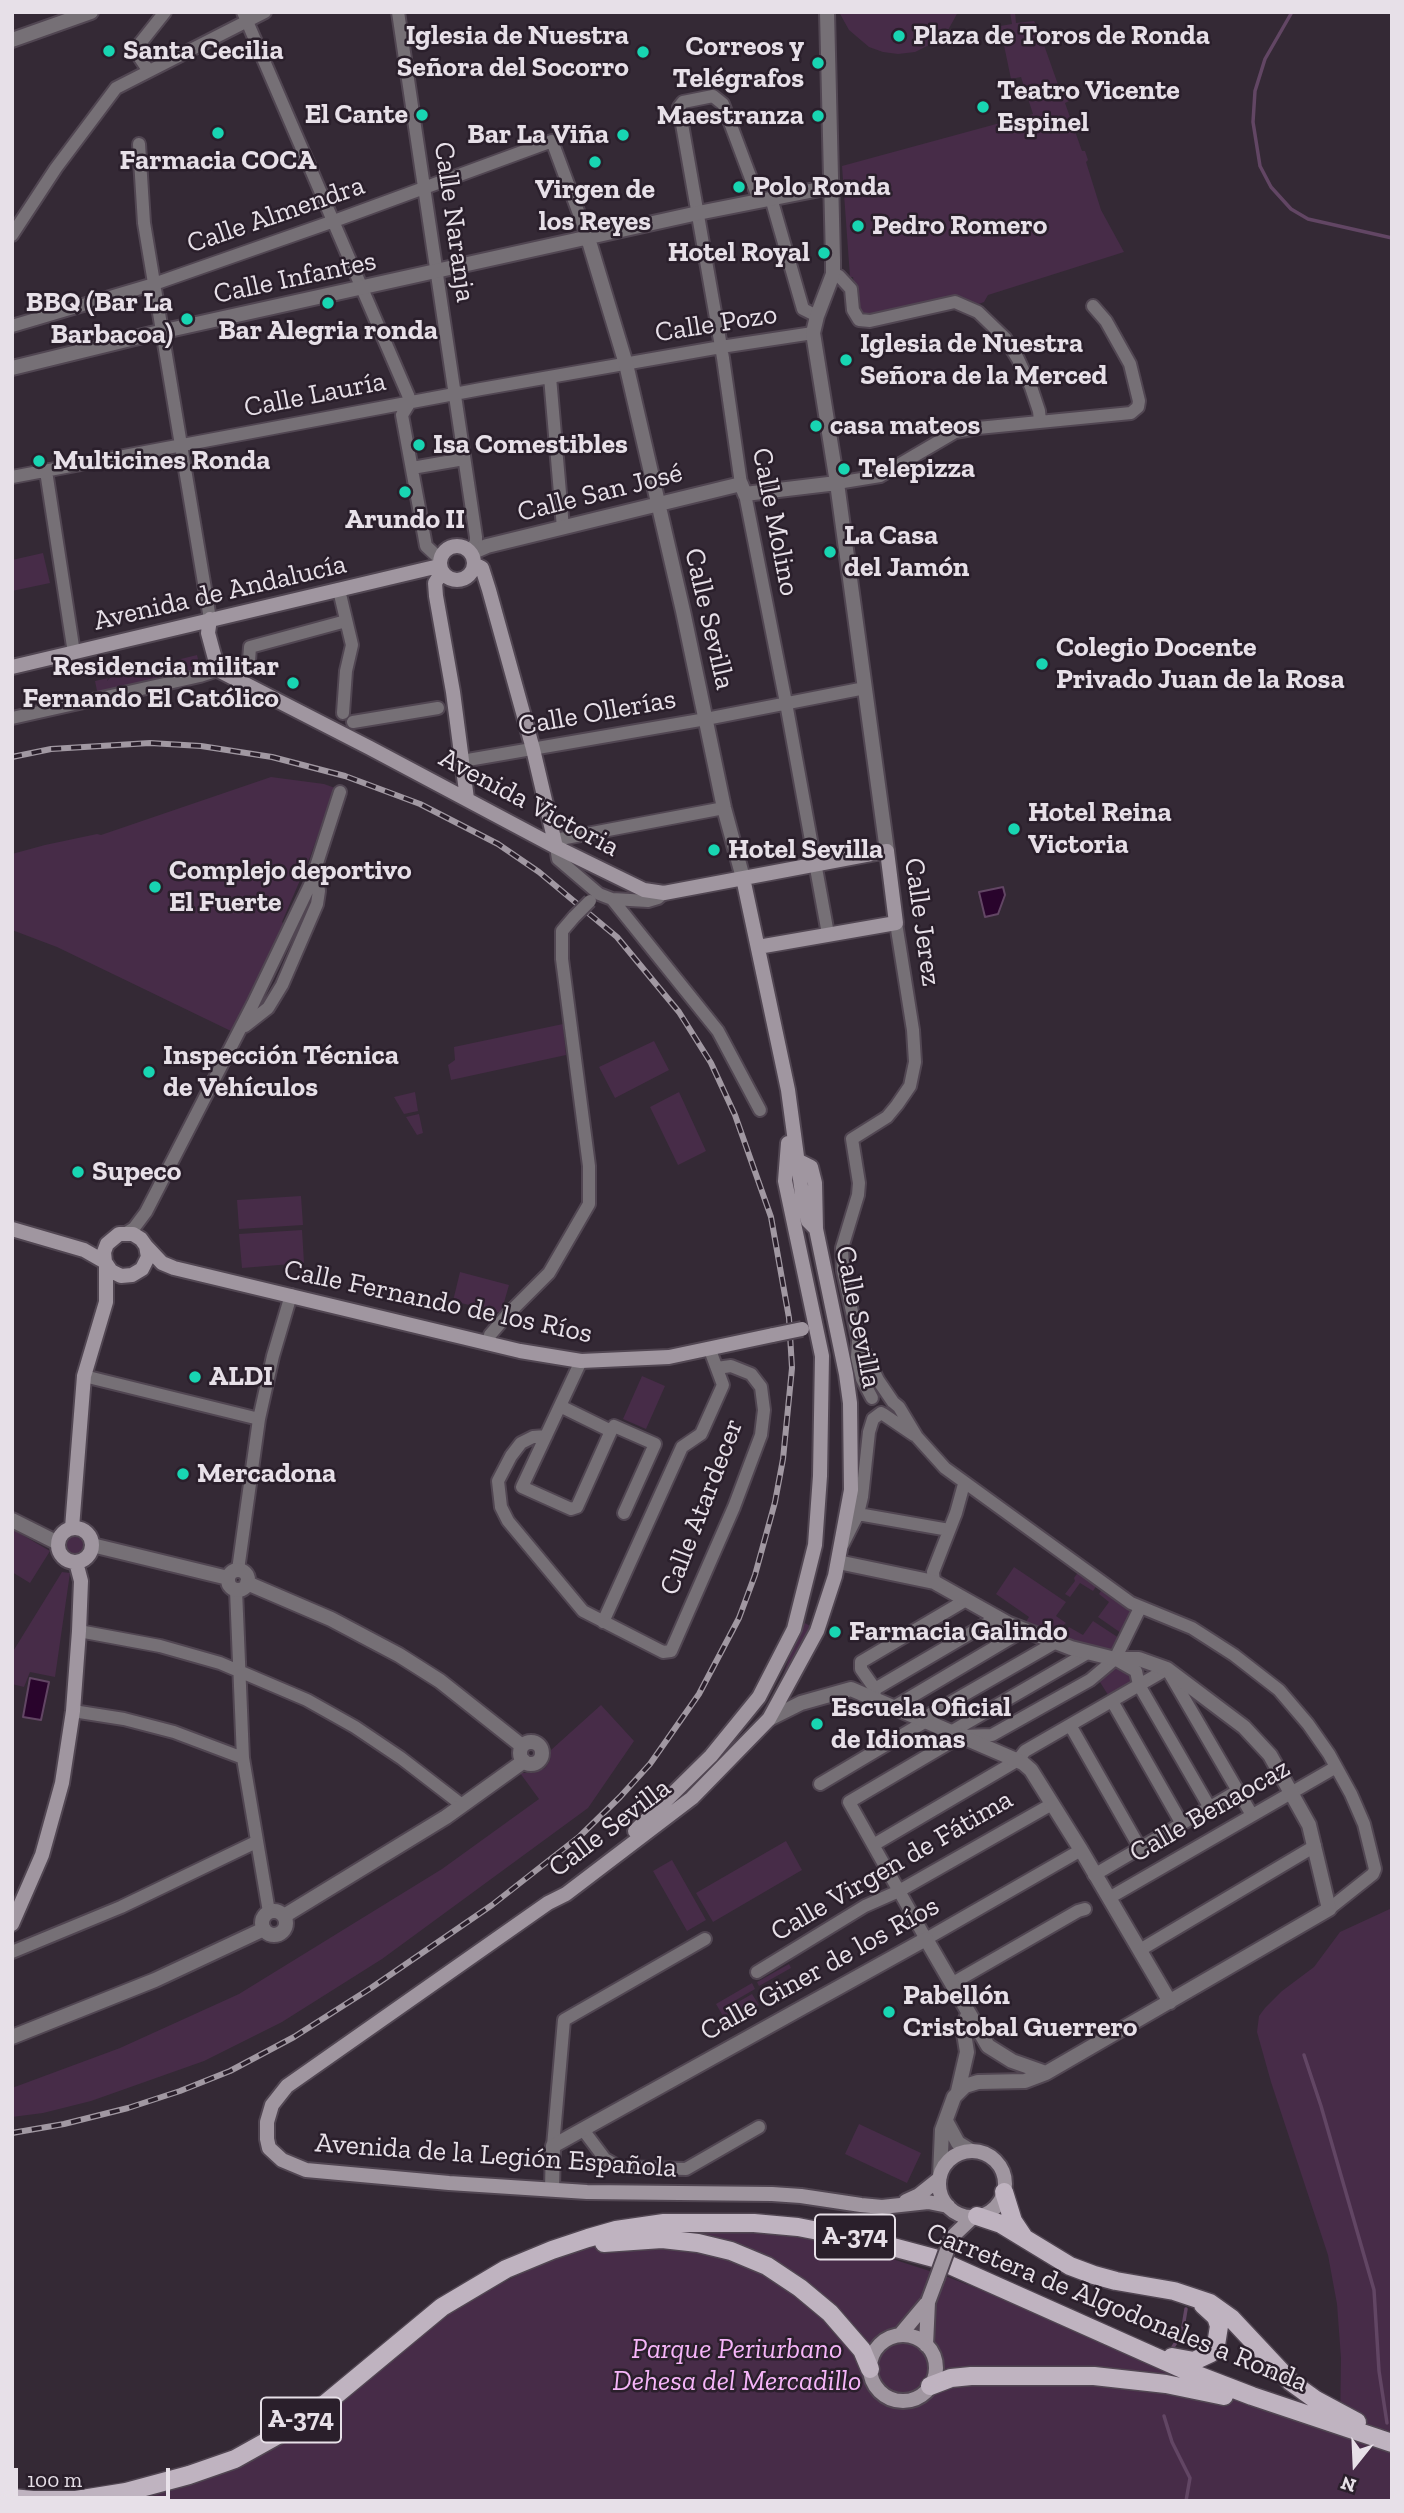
<!DOCTYPE html>
<html>
<head>
<meta charset="utf-8">
<style>
  body { margin:0 }
  #map { position:relative; width:1404px; height:2513px; overflow:hidden; background:#342935; font-family:"Zilla Slab",serif }
  canvas { display:block }
  .frame { position:absolute; inset:0; border:14px solid #e7e0e8; pointer-events:none }
  .north { position:absolute; left:1320px; top:2429px; width:70px; height:70px; -webkit-text-stroke:5px #2a1f2b; paint-order:stroke; rotate:198deg; font-size:19px; font-weight:700; line-height:28px; text-align:center; color:#e7e0e8 }
  .north::after { content:''; display:block; margin:auto; width:24px; height:32px; background:#e7e0e8; clip-path:polygon(50% 0,100% 100%,50% 72%,0 100%) }
  .scale { position:absolute; left:14px; top:2468px; width:156px; height:32px; box-sizing:border-box; border:4px solid #e7e0e8; border-top:0; padding-left:9px; font-size:21px; line-height:24px; white-space:nowrap; color:#e7e0e8; -webkit-text-stroke:5px #2a1f2b; paint-order:stroke }
</style>
</head>
<body>
<div id="map">
<canvas width="1404" height="2513"></canvas>
<div class="frame"></div>
<div class="north">N</div>
<div class="scale">100 m</div>
</div>
<script>
const g = document.querySelector('canvas').getContext('2d');
g.lineJoin = 'round';
function fill(path, color) { g.fillStyle = color; g.fill(path, 'evenodd'); }
const toPath = rows => new Path2D(rows.map(r => 'M' + r).join(''));
function strokePath(path, color, width, dash) { g.strokeStyle = color; g.lineWidth = width; g.lineCap = dash ? 'butt' : 'round'; g.setLineDash(dash || []); g.stroke(path); }
function label(font, color, halo, rows, align = 'center') {
  g.font = font + ' "Zilla Slab",serif'; g.lineWidth = 5; g.setLineDash([]); g.textBaseline = 'middle'; g.strokeStyle = halo; g.fillStyle = color; for (const [text, x, y, turn = 0] of rows) {
    g.save(); g.translate(x, y); g.rotate((+turn || 0) * Math.PI / 180); g.textAlign = isNaN(turn) ? turn : align; if (halo) g.strokeText(text, 0, 0); g.fillText(text, 0, 0); g.restore();
  }
}
fill(toPath([
  [839,12,958,12,947,32,935,42,915,52,898,54,883,52,869,47,849,30],
  [1010,12,1015,12,1016,23,1034,21,1038,28,1061,93,1068,91,1071,100,1065,103,1082,151,1085,151,1088,160,1086,162,1101,210,1124,252,988,295,984,302,976,305,958,297,945,297,883,313,866,316,861,314,857,308,853,277,850,277,842,166,1033,114,1021,77,1011,79,1000,26,1012,24],
  [43,553,50,583,12,591,12,560],
  [197,655,200,668,196,672,114,692,109,690,98,696,95,681,108,678,107,681,112,676],
  [271,777,324,784,335,788,310,857,282,922,284,924,233,1032,57,947,12,930,12,854,45,845,97,834,101,835],
  [563,1024,566,1055,451,1080,448,1065,455,1060,454,1047],
  [654,1041,669,1070,615,1098,599,1067],
  [415,1092,418,1111,404,1114,394,1097],
  [679,1092,706,1151,678,1165,650,1107],
  [419,1114,423,1133,417,1135,406,1117],
  [301,1196,303,1225,239,1229,237,1200],
  [302,1230,304,1263,242,1268,239,1234],
  [460,1272,509,1285,501,1313,453,1301],
  [642,1376,665,1386,646,1429,623,1419],
  [12,1529,50,1551,30,1583,12,1572],
  '63 1546a11 11 0 1 1 22 0a11 11 0 1 1-22 0Z',
  [1014,1567,1066,1602,1056,1616,1066,1623,1052,1636,1024,1625,1029,1617,996,1594],
  [1079,1571,1097,1585,1093,1591,1080,1583,1070,1597,1065,1594,1075,1581,1074,1578],
  [62,1572,70,1573,55,1677,30,1672,24,1687,12,1684,12,1653],
  [1102,1589,1130,1610,1131,1614,1121,1633,1098,1617,1109,1602,1099,1594],
  [1093,1621,1119,1638,1111,1651,1105,1652,1059,1638,1069,1627,1083,1635],
  [805,1623,810,1626,811,1629,781,1687,779,1686,800,1628],
  [1118,1667,1132,1673,1132,1685,1110,1698,1098,1679],
  [601,1705,634,1741,588,1808,382,1959,282,2022,204,2061,91,2101,43,2113,12,2117,12,2088,120,2048,239,1994,442,1869,539,1799,520,1773,534,1773,545,1768,550,1760,551,1750],
  [786,1841,802,1870,713,1922,696,1893],
  [672,1860,706,1920,687,1931,653,1871],
  [1392,1908,1392,2501,118,2501,214,2472,427,2326,464,2302,541,2264,586,2248,631,2237,684,2231,747,2230,798,2237,874,2253,948,2277,1340,2432,1341,2358,1337,2304,1328,2255,1271,2082,1257,2032,1259,2016,1265,2008,1282,1991,1314,1967,1340,1932],
  [789,1964,791,1968,759,1986,757,1982],
  [752,1983,755,1989,724,2007,734,2026,730,2028,716,2004],
  [752,1994,759,2005,740,2016,733,2005],
  [859,2124,921,2153,907,2183,845,2154]
]), '#472c48');
const water = toPath([
  [1003,887,1005,895,998,914,985,917,979,892,1003,887],
  [30,1678,49,1682,41,1720,23,1717,30,1678]
]);
fill(water, '#29042c');
strokePath(water, '#624664', 2);
strokePath(toPath([
  [1292,12,1265,59,1255,91,1253,122,1260,166,1271,187,1291,209,1308,219,1392,238],
  [1304,2055,1321,2106,1374,2290,1379,2371,1387,2423],
  [1173,2347,1182,2333,1186,2309],
  [1164,2416,1172,2442,1190,2478,1186,2501]
]), '#624664', 3.5);
const minor = toPath([
  [243,12,408,395,410,402,402,415,426,546,440,559],
  [398,12,476,537,476,542,470,551],
  [148,70,138,55,138,46,165,12],
  [139,144,144,223,210,619],
  [771,198,803,309,817,316],
  [12,235,56,168,116,88,265,12],
  [833,274,839,276,851,289,853,310,859,320,870,321,955,302,978,312,1005,338,1018,359,1031,387,1039,411,1040,421],
  [12,326,154,284,334,221,552,141,588,238],
  [550,377,563,528],
  [412,468,464,459],
  [46,471,74,653],
  [12,477,481,389,721,347,813,333],
  [837,483,880,476,955,432,978,428,1131,413,1138,407,1139,401,1130,364,1106,321,1093,306],
  [741,484,723,358,679,107,683,102,713,96,723,104,759,200],
  [745,494,786,703,828,934],
  [339,590,352,645,346,671,343,713],
  [235,679,249,661,250,647,346,621],
  [12,718,200,676,218,670],
  [353,722,438,708],
  [462,761,706,719,865,688],
  [555,840,724,808],
  [556,847,558,859,599,894,612,899,648,901,658,898,664,893],
  [612,899,718,1031,760,1110],
  [896,923,913,1030,915,1062,910,1086,897,1105,887,1117,852,1139,859,1183,858,1195,842,1248,843,1271,858,1339,878,1380,893,1402,899,1407,917,1437,945,1468,1131,1603,1192,1628,1234,1655,1279,1690,1308,1724,1329,1754,1351,1794,1364,1824,1375,1869,1373,1874,1329,1909],
  [245,1026,268,1008,282,985,317,904,319,891,316,871],
  [126,1233,134,1228,146,1212,253,1004,310,885,340,792],
  [858,1342,857,1357,862,1379,872,1398],
  [487,1343,490,1335,508,1314,549,1273,589,1204,589,1166,562,959,562,931,574,917],
  [581,1361,522,1487,571,1509,577,1507,611,1431],
  [84,1376,259,1419],
  [560,1406,611,1431],
  [883,1414,914,1435],
  [611,1431,614,1426,655,1444,624,1513],
  [546,1436,533,1437,521,1443,511,1456,498,1481,501,1507,508,1521,583,1611,663,1652,671,1651,734,1507,761,1435,764,1410,761,1387,751,1374,731,1366,717,1368],
  [858,1514,949,1530],
  [843,1544,858,1514,862,1497,869,1432,873,1419,881,1413],
  [238,1570,259,1419,273,1356,291,1295],
  [934,1582,933,1572,956,1513,964,1484],
  [236,1590,243,1758,269,1912],
  [603,1622,682,1447,701,1434,723,1385,710,1350],
  [79,1631,160,1646,220,1663,307,1700,355,1727,401,1758,462,1805],
  [1115,1659,1136,1671,1139,1685,1210,1808],
  [875,1689,998,1617],
  [874,1699,875,1689,861,1669,861,1662,966,1600],
  [1112,1701,1182,1824],
  [894,1707,1024,1630],
  [73,1711,124,1719,174,1732,243,1758],
  [922,1719,1056,1642],
  [1070,1725,1140,1848],
  [951,1732,1089,1652],
  [820,1784,926,1721],
  [875,1844,1018,1760,1025,1751,1167,1669,1252,1815],
  [1081,1850,926,1939,849,1802,961,1736,992,1735,1090,1680,1115,1659,1140,1608],
  [1094,1875,1236,1792],
  [1109,1898,1336,1767],
  [1140,1950,1315,1846],
  [12,1952,121,1907,256,1842],
  [757,1972,865,1906,899,1891,1052,1804],
  [953,1983,1078,1911,1085,1909],
  [584,2131,605,2159,619,2167,686,2169,759,2127],
  [553,2146,564,2020,705,1939]
]);
const tertiary = toPath([
  [827,12,833,260,833,274,817,316,813,333,837,483,887,851],
  [12,40,91,12],
  [588,238,626,364,683,611,724,808,743,878],
  [12,368,151,334,698,213,830,187],
  [471,553,487,546,741,484,745,494,837,483],
  [12,1520,58,1543],
  [92,1545,228,1578],
  [838,1562,934,1582,1009,1624,1071,1648,1115,1659,1139,1659,1167,1669,1244,1727,1270,1755,1309,1825,1329,1909,1046,2073,1025,2081,978,2082,965,2086,954,2097,942,2130,940,2176],
  '228 1580a10 10 0 1 1 20 0a10 10 0 1 1-20 0Z',
  [247,1583,331,1619,399,1655,440,1681,522,1746],
  [769,1719,801,1703,851,1689,1023,1763,1031,1770,1081,1850,1170,2002],
  '520 1753a11 11 0 1 1 22 0a11 11 0 1 1-22 0Z',
  '262 1923a12 12 0 1 1 24 0a12 12 0 1 1-24 0Z',
  [284,1916,446,1817,524,1761],
  [12,2037,155,1980,264,1929],
  [958,2091,967,2052,963,2027,968,2014],
  [946,2121,958,2143,971,2151],
  [552,2189,553,2146,926,1939,988,2046,1012,2061,1046,2073]
]);
const secondary = toPath([
  '440 563a17 17 0 1 1 34 0a17 17 0 1 1-34 0Z',
  [474,564,482,568,489,590,533,749,556,847],
  [442,572,435,583,436,596,453,692,467,799],
  [210,619,208,633,218,670,370,748,556,847,644,890,664,893,887,851,896,923,758,947],
  [12,667,439,566],
  [743,878,788,1090,803,1201,808,1221,816,1229,846,1374,850,1403,851,1490,835,1576,817,1631,769,1719,692,1798,566,1894,548,1903,287,2086,272,2105,267,2122,267,2139,269,2148,282,2160,306,2170,449,2183,587,2192,772,2194,801,2196,861,2205,882,2207,928,2202,948,2206],
  [789,1167,801,1162,811,1167,815,1183,816,1229],
  [12,1229,84,1250,105,1262,111,1271,121,1276,132,1275,142,1269,148,1257,146,1246,141,1239,133,1234,119,1234,107,1244,104,1252,105,1262],
  [146,1246,162,1263,174,1268,520,1351,581,1361,669,1357,773,1335],
  [72,1528,84,1376,106,1302,106,1264],
  '58 1545a17 17 0 1 1 34 0a17 17 0 1 1-34 0Z',
  [635,1831,711,1756,759,1697,794,1629,815,1545,820,1476,822,1356,785,1181,788,1143],
  [12,1924,42,1855,62,1783,73,1711,79,1631,81,1581,76,1562],
  '939 2184a33 33 0 1 1 66 0a33 33 0 1 1-66 0Z',
  [906,2201,919,2195,939,2179],
  [950,2242,953,2236,973,2217],
  [900,2335,926,2304],
  '870 2368a33 33 0 1 1 66 0a33 33 0 1 1-66 0Z',
  [926,2345,928,2302,937,2278]
]);
const primary = toPath([
  [1004,2192,1013,2221,1023,2236],
  [977,2216,1001,2224,1070,2266,1094,2275,1116,2281,1174,2291,1210,2303,1231,2318,1291,2382,1316,2400,1357,2422],
  [604,2243,662,2239,698,2243,731,2251,767,2266,800,2288,830,2313,862,2350,870,2369],
  [1172,2357,1194,2361,1211,2353,1216,2345,1219,2326,1216,2317,1203,2305],
  [930,2386,951,2378,971,2376,1094,2376,1166,2384,1224,2396],
  [12,2498,33,2500,76,2500,126,2492,189,2475,235,2459,278,2435,325,2404,442,2307,506,2269,552,2250,588,2238,616,2230,664,2223,754,2223,798,2227,874,2242,934,2258,1187,2371,1252,2396,1392,2443]
]);
strokePath(minor, '#514652', 16);
strokePath(tertiary, '#514652', 18);
strokePath(secondary, '#514652', 18);
strokePath(primary, '#514652', 21);
strokePath(minor, '#767076', 12);
strokePath(tertiary, '#767076', 14);
strokePath(secondary, '#a096a0', 14);
strokePath(primary, '#bfb3c0', 18);
const rail = toPath([
  [12,757,51,749,150,743,201,746,272,757,345,776,420,804,498,844,539,872,617,937,679,1012,711,1063,735,1115,771,1217,789,1318,792,1368,783,1459,775,1502,755,1575,739,1618,699,1694,650,1764,620,1797,580,1836,492,1905,371,1988,294,2037,230,2071,180,2091,128,2108,64,2124,12,2133]
]);
strokePath(rail, '#a198a2', 6);
strokePath(rail, '#2a1f2b', 3.5, [10]);
const minorBridge = toPath([
  [574,917,590,901]
]);
const secondaryBridge = toPath([
  [773,1335,802,1329],
  [937,2278,950,2242]
]);
strokePath(minorBridge, '#514652', 16, []);
strokePath(secondaryBridge, '#514652', 18, []);
strokePath(minorBridge, '#767076', 12);
strokePath(secondaryBridge, '#a096a0', 14);
for (const [x, y, r, color] of [
  [899,36,7,"#18d5b2"],
  [109,51,7,"#18d5b2"],
  [643,52,7,"#18d5b2"],
  [818,63,7,"#18d5b2"],
  [983,107,7,"#18d5b2"],
  [422,115,7,"#18d5b2"],
  [818,116,7,"#18d5b2"],
  [218,133,7,"#18d5b2"],
  [623,135,7,"#18d5b2"],
  [595,162,7,"#18d5b2"],
  [739,187,7,"#18d5b2"],
  [858,226,7,"#18d5b2"],
  [824,253,7,"#18d5b2"],
  [328,303,7,"#18d5b2"],
  [187,319,7,"#18d5b2"],
  [846,360,7,"#18d5b2"],
  [816,426,7,"#18d5b2"],
  [419,445,7,"#18d5b2"],
  [39,461,7,"#18d5b2"],
  [844,469,7,"#18d5b2"],
  [405,492,7,"#18d5b2"],
  [830,552,7,"#18d5b2"],
  [1042,664,7,"#18d5b2"],
  [293,683,7,"#18d5b2"],
  [1014,829,7,"#18d5b2"],
  [714,850,7,"#18d5b2"],
  [155,887,7,"#18d5b2"],
  [149,1072,7,"#18d5b2"],
  [78,1172,7,"#18d5b2"],
  [195,1377,7,"#18d5b2"],
  [183,1474,7,"#18d5b2"],
  [835,1632,7,"#18d5b2"],
  [817,1724,7,"#18d5b2"],
  [889,2012,7,"#18d5b2"]
]) { const dot = new Path2D(); dot.arc(x, y, r, 0, 2 * Math.PI); g.fillStyle = color; g.fill(dot); strokePath(dot, '#2a1f2b', 2.5); }
for (const [x, y, w] of [
  [855,2237,80],
  [301,2420,80]
]) { const box = new Path2D(); box.roundRect(x - w / 2, y - 22.5, w, 45, 5); g.fillStyle = '#2a1f2b'; g.fill(box); strokePath(box, '#e7e0e8', 2); }
label('bold 26px', '#e7e0e8', null, [
  ["A-374",855,2237],
  ["A-374",301,2420]
]);
label('bold 28px', '#e7e0e8', '#2a1f2b', [
  ["Iglesia de Nuestra",629,36,"right"],
  ["Señora del Socorro",629,68,"right"],
  ["Plaza de Toros de Ronda",913,36],
  ["Correos y",804,47,"right"],
  ["Telégrafos",804,79,"right"],
  ["Santa Cecilia",123,51],
  ["Teatro Vicente",997,91],
  ["Espinel",997,123],
  ["El Cante",408,115,"right"],
  ["Maestranza",804,116,"right"],
  ["Bar La Viña",609,135,"right"],
  ["Farmacia COCA",218,161,"center"],
  ["Polo Ronda",753,187],
  ["Virgen de",595,190,"center"],
  ["los Reyes",595,222,"center"],
  ["Pedro Romero",872,226],
  ["Hotel Royal",810,253,"right"],
  ["BBQ (Bar La",173,303,"right"],
  ["Barbacoa)",173,335,"right"],
  ["Bar Alegria ronda",328,331,"center"],
  ["Iglesia de Nuestra",860,344],
  ["Señora de la Merced",860,376],
  ["casa mateos",830,426],
  ["Isa Comestibles",433,445],
  ["Multicines Ronda",53,461],
  ["Telepizza",858,469],
  ["Arundo II",405,520,"center"],
  ["La Casa",844,536],
  ["del Jamón",844,568],
  ["Colegio Docente",1056,648],
  ["Privado Juan de la Rosa",1056,680],
  ["Residencia militar",279,667,"right"],
  ["Fernando El Católico",279,699,"right"],
  ["Hotel Reina",1028,813],
  ["Victoria",1028,845],
  ["Hotel Sevilla",728,850],
  ["Complejo deportivo",169,871],
  ["El Fuerte",169,903],
  ["Inspección Técnica",163,1056],
  ["de Vehículos",163,1088],
  ["Supeco",92,1172],
  ["ALDI",209,1377],
  ["Mercadona",197,1474],
  ["Farmacia Galindo",849,1632],
  ["Escuela Oficial",831,1708],
  ["de Idiomas",831,1740],
  ["Pabellón",903,1996],
  ["Cristobal Guerrero",903,2028]
], 'left');
label('28px', '#e7e0e8', '#2a1f2b', [
  ["Calle Almendra",276,215,-19],
  ["Calle Naranja",454,222,82],
  ["Calle Infantes",295,278,-12],
  ["Calle Pozo",716,324,-9],
  ["Calle Lauría",315,395,-11],
  ["Calle San José",600,493,-14],
  ["Calle Molino",775,522,79],
  ["Avenida de Andalucía",220,593,-13],
  ["Calle Sevilla",709,619,77],
  ["Calle Ollerías",597,713,-10],
  ["Avenida Victoria",529,803,28],
  ["Calle Jerez",922,922,82],
  ["Calle Fernando de los Ríos",438,1302,12],
  ["Calle Sevilla",858,1317,79],
  ["Calle Atardecer",702,1507,-69],
  ["Calle Benaocaz",1210,1811,-30],
  ["Calle Sevilla",610,1828,-37],
  ["Calle Virgen de Fátima",892,1866,-30],
  ["Calle Giner de los Ríos",820,1969,-29],
  ["Avenida de la Legión Española",496,2156,4],
  ["Carretera de Algodonales a Ronda",1117,2308,22]
]);
label('italic 28px', '#f6b5f9', '#2a1f2b', [
  ["Parque Periurbano",737,2350],
  ["Dehesa del Mercadillo",737,2382]
]);
</script>
</body>
</html>
